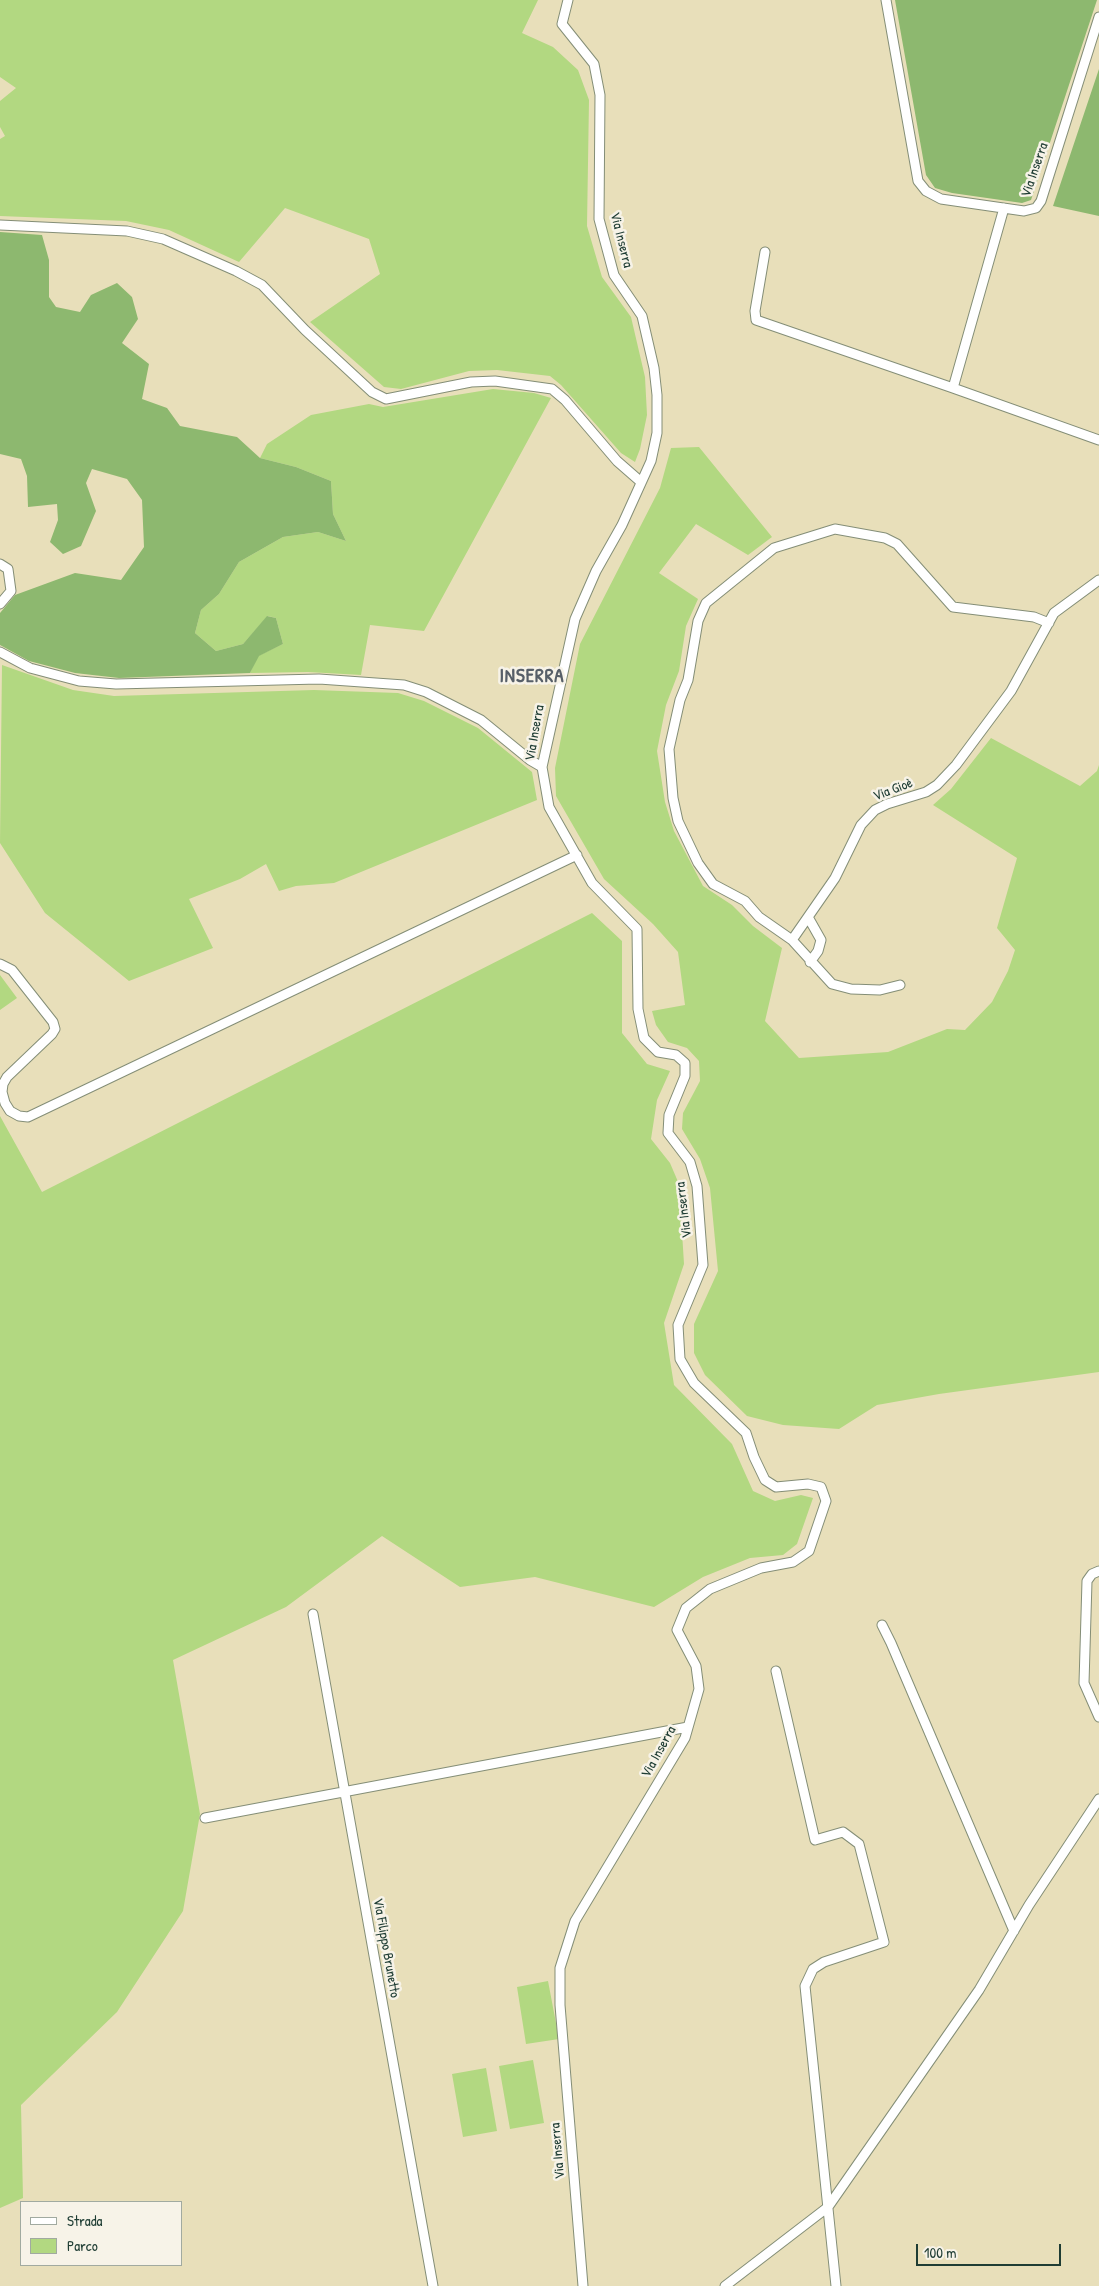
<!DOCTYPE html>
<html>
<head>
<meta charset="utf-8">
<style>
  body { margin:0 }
  #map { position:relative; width:1099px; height:2286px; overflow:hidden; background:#e8dfba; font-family:"Patrick Hand",sans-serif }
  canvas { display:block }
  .legend { position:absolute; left:20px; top:2201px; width:162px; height:65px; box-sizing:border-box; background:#f7f3e8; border:1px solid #a1aaa0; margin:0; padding:6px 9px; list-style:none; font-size:15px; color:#1f3d34 }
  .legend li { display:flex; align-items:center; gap:10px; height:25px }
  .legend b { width:25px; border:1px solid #a1aaa0 }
  .scale { position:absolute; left:916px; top:2244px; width:145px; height:22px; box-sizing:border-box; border:2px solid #1f3d34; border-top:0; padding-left:6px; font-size:15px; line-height:18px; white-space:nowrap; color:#1f3d34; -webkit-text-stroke:4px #f7f3e8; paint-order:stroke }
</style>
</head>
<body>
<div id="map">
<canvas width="1099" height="2286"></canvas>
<ul class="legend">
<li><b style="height:6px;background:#fff"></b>Strada</li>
<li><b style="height:14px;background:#b2d881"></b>Parco</li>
</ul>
<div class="scale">100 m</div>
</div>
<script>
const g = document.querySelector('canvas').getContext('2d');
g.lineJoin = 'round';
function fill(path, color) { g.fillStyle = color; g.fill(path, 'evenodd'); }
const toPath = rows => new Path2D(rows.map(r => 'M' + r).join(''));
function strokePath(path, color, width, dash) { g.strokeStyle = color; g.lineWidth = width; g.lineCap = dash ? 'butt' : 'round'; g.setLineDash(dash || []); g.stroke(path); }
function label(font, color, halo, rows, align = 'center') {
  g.font = font + ' "Patrick Hand",sans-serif'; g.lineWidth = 5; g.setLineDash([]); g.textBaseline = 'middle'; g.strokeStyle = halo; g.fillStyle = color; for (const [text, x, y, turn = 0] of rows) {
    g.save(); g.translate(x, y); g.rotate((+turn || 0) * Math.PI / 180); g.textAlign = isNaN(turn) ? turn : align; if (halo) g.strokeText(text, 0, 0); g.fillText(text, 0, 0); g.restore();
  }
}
fill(toPath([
  [0,0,538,0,522,33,553,47,578,70,589,100,587,226,602,277,631,317,645,377,647,415,640,449,635,462,621,453,561,385,550,376,497,370,469,371,401,389,384,387,310,322,380,274,369,239,285,208,239,262,169,230,126,221,0,216,0,139,5,136,0,127,0,101,16,88,0,77],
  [493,389,534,393,551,398,424,631,370,625,361,675,308,672,250,673,258,656,283,644,276,618,268,616,243,644,216,651,195,633,201,610,219,594,239,562,283,537,318,532,346,541,333,514,331,481,296,467,260,458,267,444,311,415,369,404,383,407],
  [699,447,772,537,748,555,696,524,659,573,698,599,686,626,679,671,666,705,657,751,665,802,674,831,703,886,732,905,753,926,782,948,765,1021,799,1058,888,1052,947,1029,965,1030,992,1002,1008,971,1015,950,997,928,1017,858,933,805,951,789,991,738,1080,786,1097,771,1099,765,1099,1372,939,1394,877,1405,839,1429,783,1425,747,1416,705,1375,694,1353,694,1324,718,1271,710,1188,700,1159,682,1129,683,1113,700,1081,699,1061,687,1048,668,1042,656,1025,652,1011,685,1005,678,952,653,924,604,879,556,796,555,768,580,644,660,488,671,448],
  [2,665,73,690,114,696,314,690,398,693,424,701,478,728,532,772,537,800,334,883,296,886,279,891,266,864,240,879,189,899,213,948,129,981,45,913,0,843],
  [592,913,622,941,622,1033,647,1064,670,1071,657,1100,651,1139,670,1163,679,1184,684,1264,664,1323,674,1385,732,1444,753,1491,775,1501,801,1495,813,1498,797,1544,783,1555,750,1558,703,1577,654,1607,535,1577,460,1587,382,1536,286,1607,173,1660,200,1814,183,1911,117,2012,21,2105,23,2198,0,2208,0,1116,42,1192],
  [0,975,17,998,0,1010],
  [548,1981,559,2039,526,2044,517,1987],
  [533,2060,544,2123,510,2129,499,2066],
  [486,2068,497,2131,463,2137,452,2074]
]), '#b2d881');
fill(toPath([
  [895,0,1097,0,1031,200,1022,203,952,193,935,188,926,175],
  [1099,69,1099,216,1053,206],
  [0,232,42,235,49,260,49,297,56,307,80,312,91,295,117,283,132,297,138,319,122,343,149,364,142,399,167,408,180,426,237,437,260,458,296,467,331,481,333,514,346,541,318,532,283,537,239,562,219,594,201,610,195,633,216,651,243,644,267,616,276,618,283,644,259,656,250,673,119,678,75,673,29,661,0,645,0,613,15,595,75,573,121,580,144,547,142,500,127,479,92,469,86,483,96,511,81,546,63,554,50,542,58,520,57,504,28,507,27,476,21,459,0,454]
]), '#8db86f');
const minor = toPath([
  [568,0,562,24,594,64,600,95,599,219,614,275,642,316,654,368,657,395,657,433,651,461,622,525,596,571,575,619,542,767,549,807,592,883,637,929,638,1009,644,1038,658,1052,676,1055,685,1063,685,1076,669,1115,668,1133,690,1162,697,1186,703,1265,678,1325,680,1359,694,1383,746,1433,754,1457,765,1480,776,1487,808,1484,821,1487,826,1501,809,1551,793,1562,761,1568,710,1589,686,1608,677,1630,696,1666,699,1689,685,1738,575,1921,560,1968,560,2005,583,2286],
  [886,0,918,181,926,191,941,199,1024,211,1036,208,1041,201,1099,17],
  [1004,208,953,388,1099,440],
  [0,225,127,231,163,239,236,271,262,285,305,330,372,392,386,399,471,382,495,381,552,389,565,400,617,461,641,482],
  [765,252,755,311,756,320,953,388],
  [0,564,8,569,11,591,0,604],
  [0,652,30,668,79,681,116,684,319,679,404,685,426,692,481,720,530,760,542,767],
  [808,917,821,940,818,951,810,962],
  [792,940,759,917,745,901,713,884,698,863,678,821,673,798,669,749,680,700,688,680,698,621,706,603,774,548,835,529,885,538,897,544,953,607,1034,617,1049,623],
  [0,964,12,970,53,1022,55,1029,52,1034,7,1077,3,1084,2,1092,5,1103,10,1111,19,1116,28,1117,577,855],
  [900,985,880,990,851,989,832,984,792,940,835,878,861,825,875,810,887,804,926,792,937,785,956,765,1011,691,1054,613,1099,580],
  [1099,1571,1092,1574,1087,1581,1084,1683,1099,1717],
  [313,1614,433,2286],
  [882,1625,891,1643,1014,1931],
  [776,1671,815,1840,843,1832,859,1844,884,1942,824,1962,813,1969,805,1986,836,2286],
  [205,1818,688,1727],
  [725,2286,828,2207,979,1990,1029,1905,1099,1799]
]);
strokePath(minor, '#848e77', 11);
strokePath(minor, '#fff', 9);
label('14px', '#1f3d34', '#f7f3e8', [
  ["Via Inserra",1035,170,-71],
  ["Via Inserra",621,240,76],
  ["Via Inserra",535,733,-80],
  ["Via Gioè",893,790,-21],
  ["Via Inserra",684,1210,-97],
  ["Via Inserra",659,1752,-61],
  ["Via Filippo Brunetto",386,1948,80],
  ["Via Inserra",558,2151,-95]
]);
g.letterSpacing = '1px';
label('bold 19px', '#575f68', '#f7f3e8', [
  ["INSERRA",532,677]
]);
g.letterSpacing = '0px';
</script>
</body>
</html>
